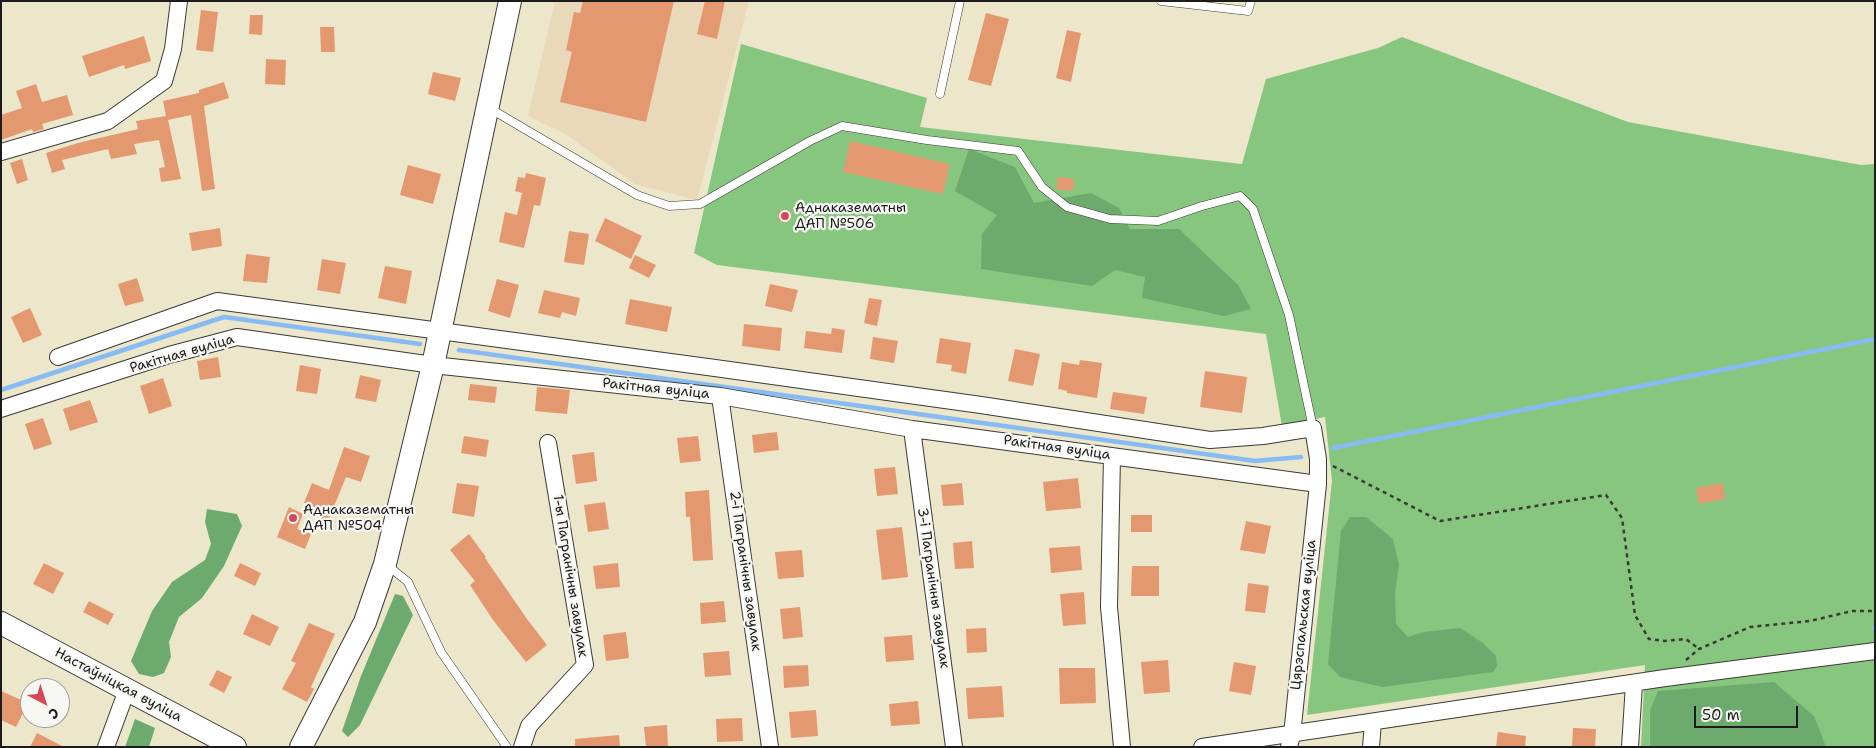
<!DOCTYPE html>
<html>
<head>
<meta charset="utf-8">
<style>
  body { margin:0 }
  #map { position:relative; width:1876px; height:748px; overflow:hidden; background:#ece6ca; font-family:"Shantell Sans",sans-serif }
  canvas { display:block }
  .frame { position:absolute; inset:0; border:2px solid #1c1c1c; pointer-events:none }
  .north { position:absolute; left:20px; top:678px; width:50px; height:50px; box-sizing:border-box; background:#f6f6f2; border:1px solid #9f9f9c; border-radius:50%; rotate:140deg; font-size:14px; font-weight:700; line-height:20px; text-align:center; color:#1c1c1c }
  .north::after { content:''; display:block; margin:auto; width:18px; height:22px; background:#d1495b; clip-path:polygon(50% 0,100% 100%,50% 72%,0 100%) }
  .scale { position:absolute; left:1694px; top:706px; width:104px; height:22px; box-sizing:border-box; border:2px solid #1c1c1c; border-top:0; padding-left:6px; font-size:15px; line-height:18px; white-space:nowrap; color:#1c1c1c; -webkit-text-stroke:4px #f6f6f2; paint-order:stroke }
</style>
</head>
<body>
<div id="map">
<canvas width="1876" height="748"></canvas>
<div class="frame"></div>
<div class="north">С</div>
<div class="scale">50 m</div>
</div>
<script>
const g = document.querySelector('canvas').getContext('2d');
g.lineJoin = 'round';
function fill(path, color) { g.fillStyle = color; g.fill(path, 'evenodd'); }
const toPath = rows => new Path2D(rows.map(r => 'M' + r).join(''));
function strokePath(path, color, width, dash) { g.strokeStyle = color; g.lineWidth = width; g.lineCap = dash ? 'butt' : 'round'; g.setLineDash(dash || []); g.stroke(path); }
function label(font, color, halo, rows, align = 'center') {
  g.font = font + ' "Shantell Sans",sans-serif'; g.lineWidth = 4.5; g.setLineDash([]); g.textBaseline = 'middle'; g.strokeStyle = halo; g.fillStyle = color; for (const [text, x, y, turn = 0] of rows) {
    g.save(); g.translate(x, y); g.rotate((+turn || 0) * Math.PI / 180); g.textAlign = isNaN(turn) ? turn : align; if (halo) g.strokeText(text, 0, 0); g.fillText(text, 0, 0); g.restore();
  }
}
fill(toPath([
  [555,1,749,1,697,200,635,184,567,135,528,116]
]), '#ead8ba');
fill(toPath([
  [1402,37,1628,122,1861,165,1875,164,1875,747,1641,747,1645,665,1307,715,1332,481,1325,417,1282,426,1266,334,717,265,694,253,741,44,927,98,920,127,1242,164,1266,79,1378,48]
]), '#86c67e');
fill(toPath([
  [969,149,1015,167,1034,203,1091,193,1119,208,1130,229,1179,229,1238,285,1251,309,1224,316,1142,298,1145,277,1115,270,1092,286,981,269,982,234,997,215,955,191],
  [207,509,237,514,242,526,224,566,202,598,179,617,169,642,171,657,164,673,153,677,139,674,131,661,152,611,172,582,205,560,211,544,205,522],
  [1350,517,1366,517,1393,539,1399,565,1395,593,1396,624,1408,637,1424,632,1460,628,1483,643,1496,656,1497,666,1493,672,1382,687,1340,677,1328,664,1341,531],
  [395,594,403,596,413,615,360,725,348,737,342,731,361,676],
  [1774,682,1814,716,1826,747,1650,747,1650,711,1658,691],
  [135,719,155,728,149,747,125,747]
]), '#6cab6d');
strokePath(toPath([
  [459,350,1255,461,1301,457],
  [1,390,224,317,420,344],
  [1333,448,1875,339],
  [1874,628,1875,628]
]), '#86bbf4', 4.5);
fill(toPath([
  [583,1,674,1,646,122,560,102,572,52,566,50,574,12,580,13],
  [705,1,725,1,717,39,697,34],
  [201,10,218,12,213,52,196,50],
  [986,13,1009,19,991,86,968,80],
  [250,15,263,15,262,35,249,34],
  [320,27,334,27,335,52,321,52],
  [1067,30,1081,33,1071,82,1056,78],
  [144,36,151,61,125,69,124,65,89,77,82,56],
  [266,59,286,60,285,85,265,84],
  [433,72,461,78,455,101,428,94],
  [224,82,229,98,204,106,215,189,202,191,191,115,168,120,181,179,161,182,159,168,165,167,159,140,134,144,137,154,111,159,108,149,62,160,65,169,52,173,46,153,78,143,138,129,136,121,166,116,163,101,199,93,199,90],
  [36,84,42,102,67,95,73,115,42,124,44,129,33,132,32,129,1,140,1,115,22,108,16,91],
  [850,141,950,164,943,194,843,172],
  [22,159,28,180,17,184,10,163],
  [408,165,441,174,433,204,400,195],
  [526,173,546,178,540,206,534,205,524,248,499,242,505,212,517,215,522,193,515,191,518,177,525,178],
  [1058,177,1074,179,1073,191,1056,189],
  [779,210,791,211,790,222,778,221],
  [605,218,642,236,631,259,595,241],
  [220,228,222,246,192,251,189,233],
  [569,231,589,234,584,265,564,262],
  [246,254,270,257,267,283,243,281],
  [635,255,656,265,649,278,629,268],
  [322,259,346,263,340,294,317,290],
  [385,266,412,271,406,304,378,298],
  [137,278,144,301,125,306,118,284],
  [497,279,519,285,510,318,488,311],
  [770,284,798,290,792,312,765,306],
  [544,290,580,298,576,316,562,312,560,318,538,313],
  [869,298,882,300,877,326,864,323],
  [630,299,672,307,667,332,625,324],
  [30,308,42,335,23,343,11,317],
  [744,324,782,328,780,351,742,346],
  [832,328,845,330,842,353,804,348,806,331,831,334],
  [873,337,898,341,894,363,870,359],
  [940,338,971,343,966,374,951,371,952,365,936,363],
  [1015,349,1040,354,1033,386,1008,381],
  [218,357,221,377,200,380,197,361],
  [1080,360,1102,363,1097,398,1067,393,1067,391,1058,389,1062,362,1079,365],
  [300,365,321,369,317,394,296,391],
  [1205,371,1247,377,1242,413,1200,407],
  [360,375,381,380,376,402,355,398],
  [163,378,172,406,149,414,140,386],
  [470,384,497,387,495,403,468,400],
  [537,387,570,390,567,414,535,411],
  [1113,392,1147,397,1144,414,1110,409],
  [90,400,98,422,70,431,63,409],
  [43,418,52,444,34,450,25,424],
  [777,432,779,450,754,453,752,435],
  [464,436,489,440,486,457,461,453],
  [698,436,701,461,680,463,677,438],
  [344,447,370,456,361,482,346,477,328,521,320,518,322,510,304,503,312,483,329,490],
  [594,452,597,481,576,484,572,455],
  [895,467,898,494,877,496,874,469],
  [1078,478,1081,508,1046,511,1043,482],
  [457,483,479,486,474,517,452,513],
  [962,483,964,505,943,506,941,485],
  [1723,483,1725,499,1699,504,1696,488],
  [709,490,713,560,693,561,690,517,686,517,685,492],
  [605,502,609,529,588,532,584,505],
  [289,507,303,514,297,529,311,534,305,549,277,537],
  [1131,515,1152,515,1152,532,1131,532],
  [1246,521,1271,526,1265,554,1240,550],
  [902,527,908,577,882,580,876,530],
  [469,534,486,557,485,558,527,619,547,645,526,662,493,620,470,585,475,581,450,550],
  [972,541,974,568,955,569,953,543],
  [1080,546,1082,570,1051,573,1049,548],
  [802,550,804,577,778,579,775,552],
  [44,563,64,573,53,594,33,584],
  [240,563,261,573,255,586,234,576],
  [618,563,620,587,596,589,593,566],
  [1132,566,1159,566,1159,596,1131,596],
  [1248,583,1269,586,1265,613,1245,611],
  [1084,592,1086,624,1063,626,1060,594],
  [89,601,114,614,108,625,83,612],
  [724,601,726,622,701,624,700,603],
  [800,607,803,637,783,639,780,609],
  [252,614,279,627,270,646,243,634],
  [309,623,335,634,311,687,314,689,307,702,282,689,296,663,291,661],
  [986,628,987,652,967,653,966,629],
  [626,632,629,658,606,661,603,635],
  [912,635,914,660,886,662,884,637],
  [729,651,731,675,705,677,703,653],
  [1168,660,1170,692,1144,694,1141,662],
  [1234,662,1256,666,1251,695,1229,691],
  [808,665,809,686,784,688,783,666],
  [1059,668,1095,668,1096,703,1060,704],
  [217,670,232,677,224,693,209,685],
  [1002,686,1004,717,968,719,966,688],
  [1,691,28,703,16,727,1,720],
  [918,701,920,724,891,726,889,704],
  [816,710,818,736,791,738,789,712],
  [742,718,743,741,717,742,716,719],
  [667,725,668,747,646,747,644,727],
  [1573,728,1596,729,1595,747,1572,747],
  [1498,732,1526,736,1525,747,1496,747],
  [37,733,64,747,30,747],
  [619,735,620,747,575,747,575,739]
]), '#e4986f');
const lane = toPath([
  [1161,1,1248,11,1251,1],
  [940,94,960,1],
  [489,108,637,195,669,206,700,204,810,141,842,126,927,140,1018,151,1042,187,1067,207,1110,219,1158,221,1202,206,1240,196,1253,209,1289,315,1313,428],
  [387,565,408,582,441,652,507,747]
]);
const street = toPath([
  [1,152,108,121,164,81,173,49,179,1],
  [58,357,217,301,715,368,981,405,1210,440,1263,436,1313,428,1318,459,1318,484,1292,735,1289,747],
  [720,396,770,747],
  [1,409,169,355,237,337,433,365,720,396,912,429,1318,484],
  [912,429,954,747],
  [1112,456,1109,607,1122,747],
  [106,747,127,690],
  [522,747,529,726,585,665,548,443],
  [1202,747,1665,678,1875,651],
  [1371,747,1373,722],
  [1630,747,1634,684]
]);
const secondary = toPath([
  [1,623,235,747],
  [301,747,365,622,385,564,433,365,510,1]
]);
strokePath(lane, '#3b3a36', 9);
strokePath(street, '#3b3a36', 18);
strokePath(secondary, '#3b3a36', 24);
strokePath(toPath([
  [1333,466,1440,521,1606,495,1622,518,1635,615,1649,639,1664,641,1686,639,1699,649],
  [1686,660,1699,649,1750,627,1810,621,1852,611,1875,611]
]), '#3b3a36', 2.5, [4, 4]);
strokePath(lane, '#fff', 8);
strokePath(street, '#fff', 16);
strokePath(secondary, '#fff', 22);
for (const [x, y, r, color] of [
  [785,216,5,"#d1495b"],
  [293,518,5,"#d1495b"]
]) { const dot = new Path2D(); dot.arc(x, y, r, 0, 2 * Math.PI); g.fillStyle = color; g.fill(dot); strokePath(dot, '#f6f6f2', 2); }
label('14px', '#1c1c1c', '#f6f6f2', [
  ["Аднаказематны",795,208],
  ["ДАП №506",795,224],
  ["Аднаказематны",303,510],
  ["ДАП №504",303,526]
], 'left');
label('14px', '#1c1c1c', '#f6f6f2', [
  ["Ракітная вуліца",182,354,-16],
  ["Ракітная вуліца",656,389,6],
  ["Ракітная вуліца",1057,448,8],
  ["2-і Пагранічны завулак",745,571,82],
  ["1-ы Пагранічны завулак",570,576,81],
  ["3-і Пагранічны завулак",933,588,82],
  ["Цярэспальская вуліца",1304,615,-84],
  ["Настаўніцкая вуліца",118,685,28]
]);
</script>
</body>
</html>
